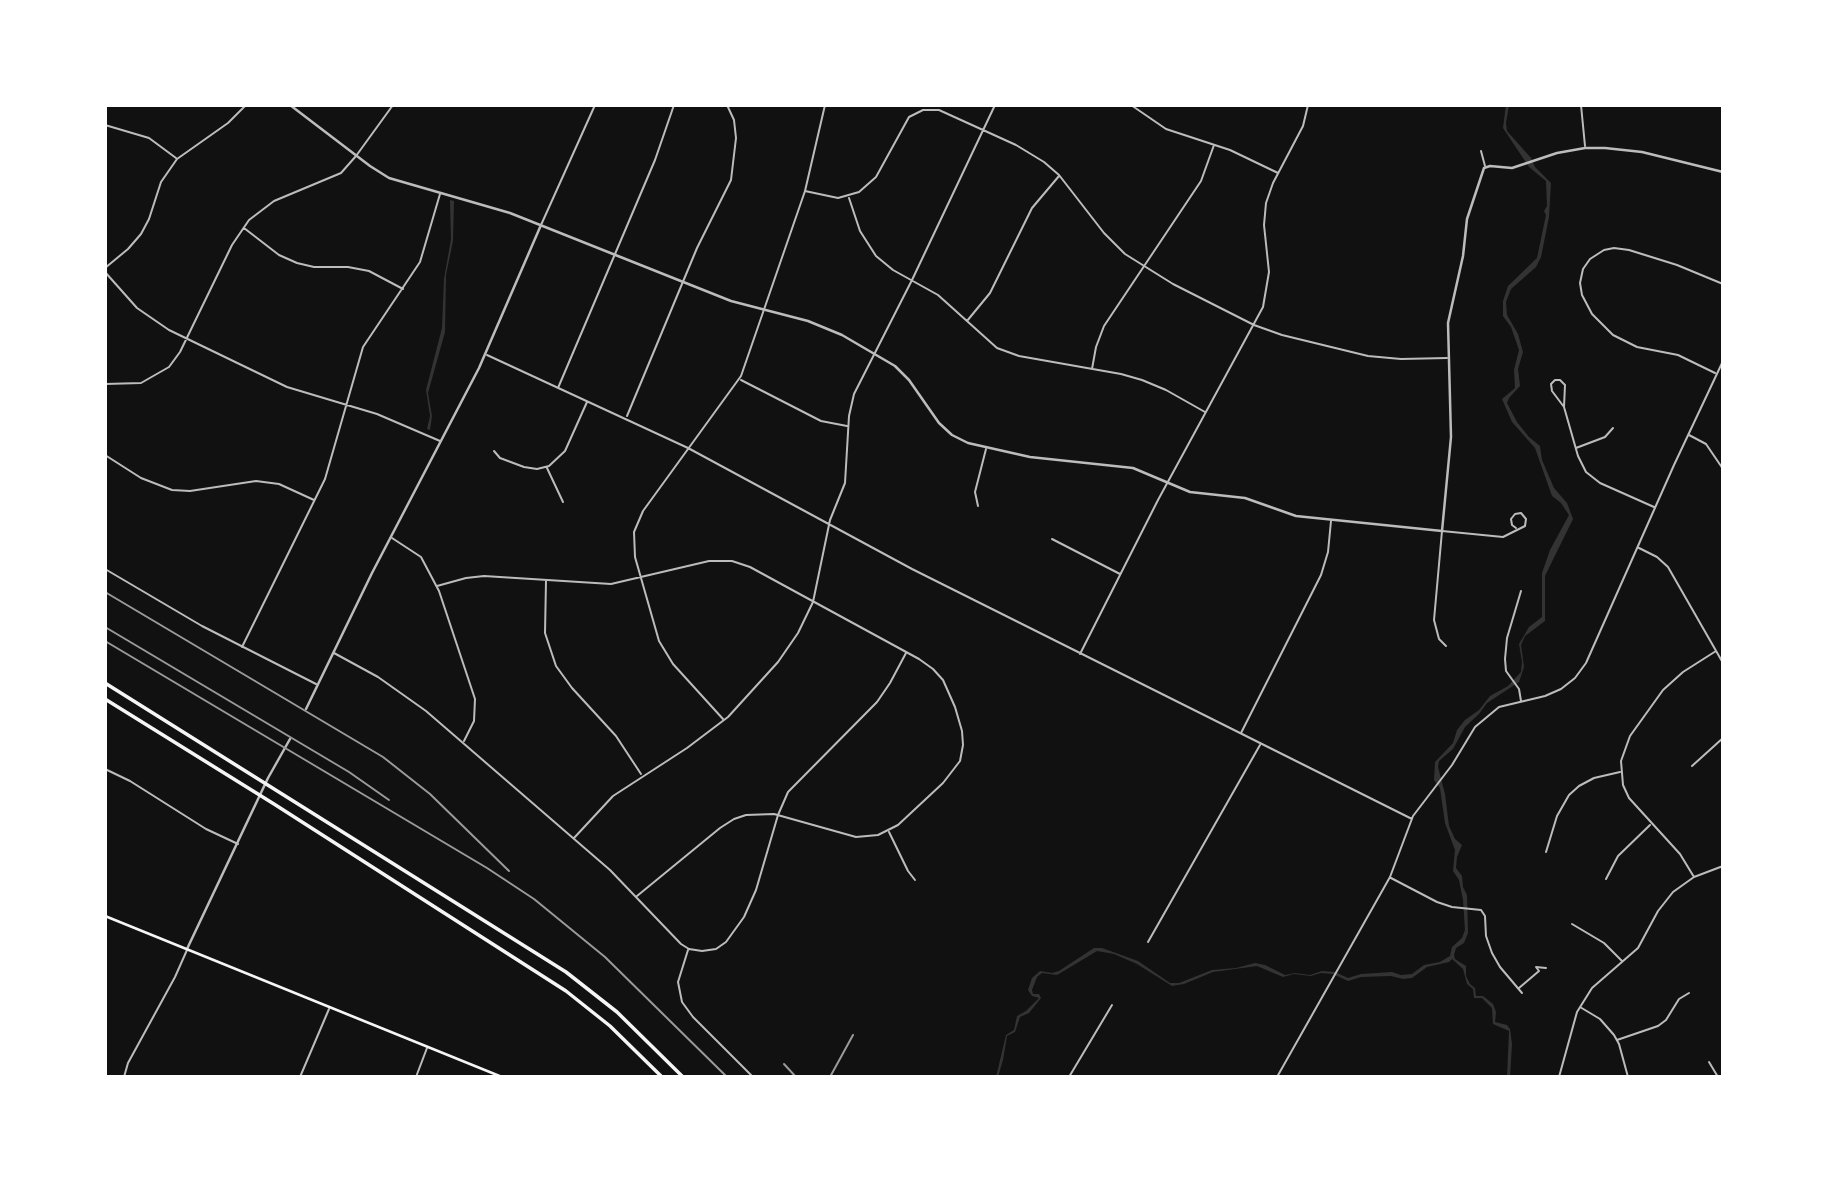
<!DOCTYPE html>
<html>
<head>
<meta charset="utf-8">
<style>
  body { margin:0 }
  #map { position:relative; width:1828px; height:1182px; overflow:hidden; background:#111; font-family:"Golos Text",sans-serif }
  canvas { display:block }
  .frame { position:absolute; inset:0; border:107px solid #fff; pointer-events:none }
</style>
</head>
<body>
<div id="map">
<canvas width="1828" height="1182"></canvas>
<div class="frame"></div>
</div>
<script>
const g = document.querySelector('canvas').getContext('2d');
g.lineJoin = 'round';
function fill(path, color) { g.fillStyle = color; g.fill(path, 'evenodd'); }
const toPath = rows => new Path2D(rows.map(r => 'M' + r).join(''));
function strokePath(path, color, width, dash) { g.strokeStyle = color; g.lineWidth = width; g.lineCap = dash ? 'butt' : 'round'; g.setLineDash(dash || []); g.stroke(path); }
fill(toPath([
  [1506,105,1509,105,1506,123,1507,131,1531,158,1535,167,1551,183,1549,217,1541,257,1536,267,1511,289,1506,302,1507,315,1518,334,1523,352,1518,369,1520,386,1509,398,1507,403,1517,422,1529,437,1540,446,1542,460,1554,488,1567,503,1573,519,1545,576,1545,621,1525,636,1521,645,1524,667,1519,682,1487,703,1479,714,1465,727,1453,749,1439,761,1438,767,1445,794,1449,826,1455,839,1462,845,1457,857,1456,868,1462,876,1463,887,1467,895,1468,933,1464,943,1456,948,1454,955,1455,959,1466,966,1466,976,1470,984,1475,988,1476,996,1483,996,1493,1004,1496,1012,1495,1022,1507,1025,1510,1029,1512,1044,1510,1077,1507,1077,1509,1031,1493,1024,1492,1008,1482,998,1474,998,1473,989,1467,984,1463,969,1452,959,1449,962,1427,967,1412,978,1403,979,1391,976,1361,977,1348,981,1333,974,1321,973,1311,976,1294,974,1283,977,1257,966,1213,972,1184,984,1172,986,1137,964,1114,954,1097,951,1057,975,1042,973,1037,977,1032,990,1033,994,1039,994,1041,998,1029,1013,1020,1017,1015,1032,1007,1036,1003,1060,998,1077,996,1077,1006,1035,1014,1030,1017,1016,1026,1011,1039,998,1032,996,1028,990,1032,978,1040,971,1052,973,1059,971,1094,948,1102,948,1138,961,1170,983,1179,983,1212,970,1236,968,1255,963,1265,965,1285,975,1295,973,1310,975,1322,971,1335,972,1348,978,1361,974,1392,972,1401,975,1412,974,1424,965,1440,962,1450,956,1452,947,1462,938,1465,930,1463,900,1459,880,1453,871,1455,850,1445,823,1440,788,1434,780,1435,762,1453,743,1457,730,1465,720,1479,710,1490,696,1508,686,1521,672,1522,662,1519,644,1529,627,1542,617,1542,573,1550,550,1569,515,1561,503,1552,496,1535,448,1512,422,1502,399,1515,388,1514,370,1519,350,1511,327,1503,316,1503,301,1508,286,1537,258,1546,215,1544,211,1547,206,1546,181,1529,167,1503,128],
  [450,200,454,201,453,241,446,275,445,332,428,393,432,416,430,430,427,429,430,416,426,390,442,328,444,279,451,239]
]), '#333');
strokePath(toPath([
  [1131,105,1166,129,1230,150,1278,173],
  [1364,105,1365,106],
  [1581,105,1585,146],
  [105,125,149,138,176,158],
  [1481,151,1485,166],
  [805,191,838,198,859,192,876,177,909,117,923,110,939,110,1016,145,1044,162,1059,175,1104,233,1125,254,1173,284,1254,325,1282,335,1368,356,1401,359,1447,358],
  [849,198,860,231,876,256,893,270,938,295,997,348,1019,356,1121,374,1142,380,1166,390,1205,412],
  [541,225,595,105],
  [244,228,279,255,297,263,314,267,348,267,369,271,403,289],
  [105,268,128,249,141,234,149,219,161,182,177,159,228,123,246,105],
  [105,272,137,308,169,330,287,387,377,414,440,441],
  [967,321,990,293,1032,208,1059,176],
  [487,355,688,448,912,569,1412,819],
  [1092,369,1096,347,1104,326,1201,181,1214,145],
  [1715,373,1678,355,1637,347,1613,335,1592,314,1582,295,1580,283,1583,269,1590,259,1604,250,1614,248,1629,250,1677,265,1723,284],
  [741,380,821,421,847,426],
  [105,384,141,383,169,367,180,352,232,245,249,220,274,201,341,173,356,156,393,105],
  [558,388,655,160,674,105],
  [1564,407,1552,391,1551,384,1555,380,1560,380,1565,385,1564,407,1578,456,1586,472,1600,483,1654,507],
  [627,416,697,248,731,180,736,138,734,120,727,105],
  [1689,435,1706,444,1723,469],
  [1576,448,1605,437,1613,428],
  [494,451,500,458,524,467,537,469,549,466,565,451,587,402],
  [105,455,141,478,172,490,190,491,256,481,279,484,314,500],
  [547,468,563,502],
  [978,506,975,492,986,449],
  [392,538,421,557,439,591,475,699,474,721,464,741],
  [1052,539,1120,574],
  [1639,548,1657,557,1668,567,1723,663],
  [105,569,202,626,316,684],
  [546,581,545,633,556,666,572,688,616,736,641,774],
  [437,586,466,578,484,576,611,584,709,561,732,561,750,567,919,659,933,669,943,680,955,707,962,731,963,745,960,761,943,783,898,825,878,835,856,837,774,814,746,815,734,819,720,828,637,896],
  [1446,646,1439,639,1434,620,1442,531,1503,537,1525,526,1526,519,1521,513,1515,514,1511,519,1512,525,1516,528],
  [242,647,325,479,363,347,420,262,440,194],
  [334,653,378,677,426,711,610,870,681,944,689,949,702,951,716,949,726,942,744,917,756,890,778,815,788,792,877,702,890,683,906,653],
  [1080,654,1158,500,1263,307,1269,272,1264,225,1266,203,1273,183,1303,126,1308,105],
  [1521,701,1519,689,1506,671,1505,659,1507,638,1521,591],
  [723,719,673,664,659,641,635,557,634,532,643,511,741,376,805,191,825,105],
  [1241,733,1321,575,1328,552,1331,521],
  [1692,766,1723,738],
  [105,769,130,781,206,829,238,844],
  [889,832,908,871,915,880],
  [574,838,613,796,687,748,728,717,778,662,798,633,813,602,830,520,845,483,849,416,854,394,912,280,995,105],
  [1546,852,1557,816,1569,795,1579,786,1594,778,1620,772],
  [1694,877,1680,854,1629,798,1623,785,1621,761,1630,736,1663,690,1683,672,1716,651],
  [1391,878,1437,902,1452,907,1481,910,1485,916,1486,936,1492,953,1500,967,1522,993],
  [1606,879,1618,856,1650,825],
  [1572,924,1604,943,1622,961],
  [1148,942,1260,745],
  [688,950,678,982,682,1002,693,1017,753,1077],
  [1519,988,1539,971,1536,967,1546,968],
  [1580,1007,1600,1019,1614,1035,1619,1044,1628,1077],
  [1617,1040,1658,1026,1666,1020,1679,999,1689,993],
  [1709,1062,1718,1077],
  [124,1077,128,1063,175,977,187,950],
  [300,1077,329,1009],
  [416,1077,427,1048],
  [1069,1077,1112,1005],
  [1277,1077,1390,877,1413,816,1452,765,1475,727,1499,707,1545,696,1561,689,1575,678,1586,663,1674,465,1723,361],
  [1559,1077,1577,1012,1592,988,1638,948,1658,911,1673,892,1694,877,1723,866]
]), '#bcbcbc', 2);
strokePath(toPath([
  [290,105,370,166,389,178,510,213,731,301,808,321,842,335,895,366,909,380,939,423,952,435,968,443,1030,457,1133,468,1190,492,1245,498,1296,516,1442,531,1451,437,1448,323,1463,256,1467,219,1484,168,1490,166,1512,168,1557,153,1585,148,1605,148,1642,152,1723,172],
  [306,709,372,573,479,368,541,225],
  [187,949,268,778,290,739]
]), '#bcbcbc', 2.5);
strokePath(toPath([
  [105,916,502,1077]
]), '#f5f5f5', 2.5);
strokePath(toPath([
  [105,683,566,972,617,1012,683,1077],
  [105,699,274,804,566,991,610,1026,662,1077]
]), '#f5f5f5', 3.5);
strokePath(toPath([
  [105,592,383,757,430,794,509,871],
  [105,627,349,772,389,800],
  [105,641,487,868,534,899,605,957,727,1077],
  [784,1064,796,1077],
  [830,1077,853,1035]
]), '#9a9a9a', 2);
</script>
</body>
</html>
